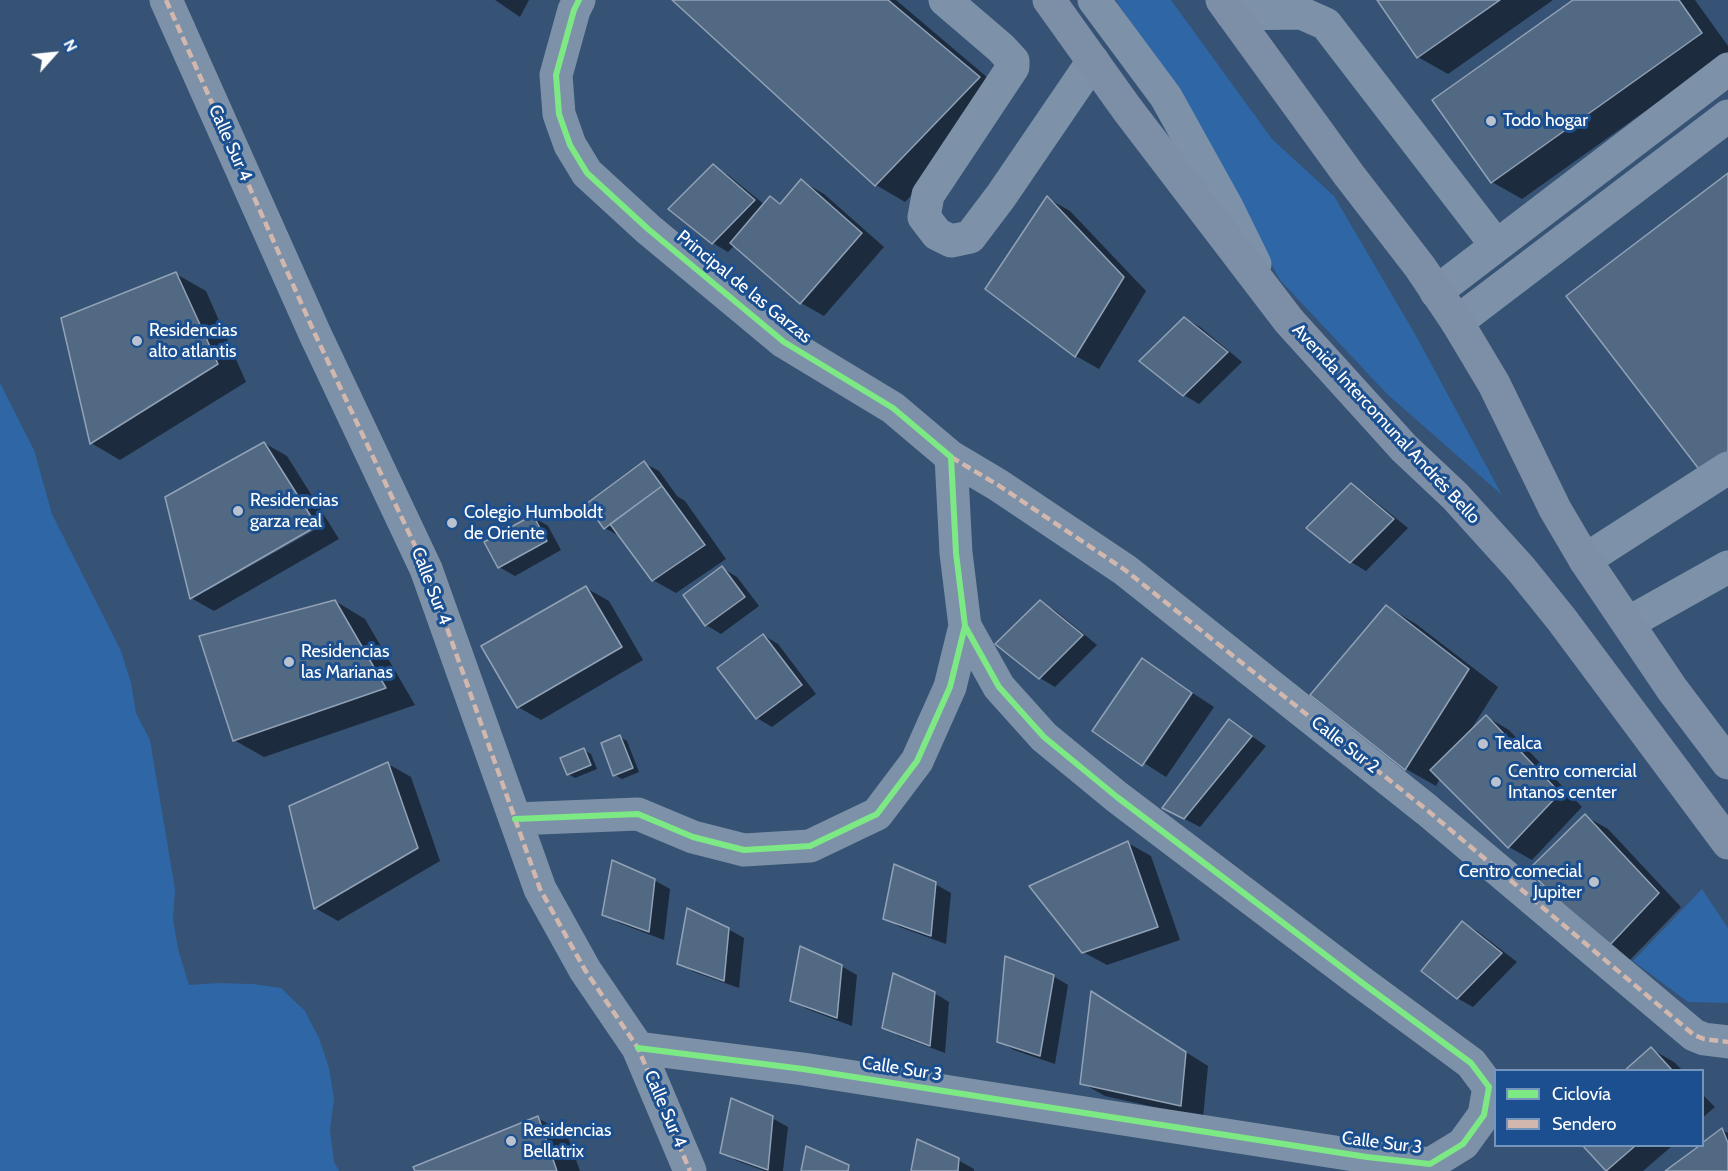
<!DOCTYPE html>
<html>
<head>
<meta charset="utf-8">
<style>
  body { margin:0 }
  #map { position:relative; width:1728px; height:1171px; overflow:hidden; background:#365274; font-family:Cabin,sans-serif }
  canvas { display:block }
  .legend { position:absolute; left:1494px; top:1069px; width:210px; height:78px; box-sizing:border-box; background:#1b4f8f; border:2px solid #7695bc; margin:0; padding:8px 10px; list-style:none; font-size:18px; color:#fff }
  .legend li { display:flex; align-items:center; gap:12px; height:30px }
  .legend b { width:30px; border:2px solid #7695bc }
  .north { position:absolute; left:24px; top:24px; width:60px; height:60px; -webkit-text-stroke:4px #1b4f8f; paint-order:stroke; rotate:63deg; font-size:16px; font-weight:700; line-height:24px; text-align:center; color:#fff }
  .north::after { content:''; display:block; margin:auto; width:21px; height:27px; background:#fff; clip-path:polygon(50% 0,100% 100%,50% 72%,0 100%) }
</style>
</head>
<body>
<div id="map">
<canvas width="1728" height="1171"></canvas>
<ul class="legend">
<li><b style="height:8px;background:#7ce984"></b>Ciclovía</li>
<li><b style="height:8px;background:#d1b7ad"></b>Sendero</li>
</ul>
<div class="north">N</div>
</div>
<script>
const g = document.querySelector('canvas').getContext('2d');
g.lineJoin = 'round';
function fill(path, color) { g.fillStyle = color; g.fill(path, 'evenodd'); }
const toPath = rows => new Path2D(rows.map(r => 'M' + r).join(''));
function strokePath(path, color, width, dash) { g.strokeStyle = color; g.lineWidth = width; g.lineCap = dash ? 'butt' : 'round'; g.setLineDash(dash || []); g.stroke(path); }
function label(font, color, halo, rows, align = 'center') {
  g.font = font + ' Cabin,sans-serif'; g.lineWidth = 6; g.setLineDash([]); g.textBaseline = 'middle'; g.strokeStyle = halo; g.fillStyle = color; for (const [text, x, y, turn = 0] of rows) {
    g.save(); g.translate(x, y); g.rotate((+turn || 0) * Math.PI / 180); g.textAlign = isNaN(turn) ? turn : align; if (halo) g.strokeText(text, 0, 0); g.fillText(text, 0, 0); g.restore();
  }
}
fill(toPath([
  [1116,0,1171,0,1272,139,1334,196,1415,334,1502,495,1387,394,1280,280,1196,125],
  [0,383,34,450,52,514,121,651,131,683,136,713,150,740,175,889,173,919,178,949,189,985,218,983,253,984,281,988,305,1011,319,1038,329,1068,334,1098,330,1130,334,1162,339,1171,0,1171],
  [1702,889,1728,928,1728,1003,1688,1002,1633,961]
]), '#2f66a5');
fill(toPath([
  [495,0,529,0,520,17],
  [674,0,896,0,1008,95,905,202,876,185],
  [1378,0,1553,0,1448,74,1418,57],
  [1576,0,1695,0,1728,46,1728,52,1522,199,1492,182],
  [713,166,728,175,765,205,771,198,782,204,801,181,824,194,884,247,824,316,801,303,735,245,728,252,713,243],
  [1047,198,1070,211,1146,291,1099,369,1076,356,987,289],
  [176,274,206,291,246,382,120,460,91,443],
  [1184,318,1200,327,1242,362,1199,404,1184,395,1141,361],
  [264,443,287,456,339,539,214,611,191,598],
  [323,521,325,524,206,591,206,588],
  [644,463,659,471,677,496,685,501,726,559,676,593,653,580,621,537,605,528],
  [1351,485,1366,494,1408,528,1366,571,1351,562],
  [533,517,548,526,561,550,515,576,499,567],
  [722,568,737,577,759,606,721,634,706,625],
  [586,588,609,601,643,660,541,720,518,707],
  [335,601,365,619,415,705,264,757,234,740],
  [1041,602,1056,611,1097,645,1055,687,1040,678],
  [1386,606,1416,624,1498,687,1470,731,1487,717,1509,730,1582,807,1532,860,1509,847,1440,778,1436,786,1406,769,1312,694],
  [763,635,778,644,816,694,772,727,757,718],
  [1142,660,1214,707,1166,777,1094,731],
  [1230,721,1266,746,1200,827,1179,816],
  [620,737,627,741,639,772,622,779,615,775],
  [584,750,591,754,597,769,575,778,568,774],
  [388,764,411,777,440,861,338,921,315,908],
  [1585,816,1608,829,1681,907,1630,960,1607,947],
  [1128,843,1151,856,1180,940,1107,965,1083,952],
  [654,880,670,889,664,940,619,923,604,914],
  [935,884,951,893,946,944,900,927,885,918],
  [1462,923,1477,931,1517,962,1473,1007,1457,998],
  [728,929,744,938,739,988,694,972,678,963],
  [841,966,857,975,852,1026,807,1009,791,1000],
  [1053,976,1068,985,1055,1064,1014,1050,999,1041],
  [934,993,949,1002,945,1053,899,1036,884,1027],
  [1114,1007,1208,1066,1203,1118,1105,1096,1082,1083],
  [1651,1049,1674,1062,1682,1070,1627,1070],
  [1702,1094,1715,1107,1702,1118],
  [538,1118,567,1135,580,1171,417,1171],
  [772,1118,788,1127,783,1171,765,1171,737,1161,722,1152],
  [1722,1130,1728,1133,1728,1171,1668,1171],
  [1585,1146,1672,1146,1643,1171,1608,1171],
  [958,1160,974,1169,974,1171,913,1171]
]), '#0007');
const building = toPath([
  [672,0,888,0,980,77,875,186,672,0],
  [1377,0,1500,0,1417,58,1377,0],
  [1573,0,1679,0,1702,33,1491,183,1432,100,1573,0],
  [713,164,755,200,712,244,668,209,713,164],
  [1728,173,1728,457,1705,477,1566,296,1728,173],
  [801,179,862,233,800,304,730,243,770,196,780,204,801,179],
  [1047,196,1124,277,1075,357,985,289,1047,196],
  [176,272,218,364,90,444,61,318,176,272],
  [1184,317,1228,352,1183,396,1139,361,1184,317],
  [264,442,317,526,190,599,165,497,264,442],
  [644,461,662,486,604,529,586,504,644,461],
  [1351,483,1394,519,1350,563,1306,528,1351,483],
  [662,486,705,545,652,581,610,524,662,486],
  [533,515,547,541,498,568,484,542,533,515],
  [722,566,745,597,705,626,683,595,722,566],
  [586,586,622,647,517,708,481,646,586,586],
  [335,600,386,688,233,741,199,636,335,600],
  [1040,600,1083,635,1039,679,995,644,1040,600],
  [1386,605,1469,669,1405,770,1310,695,1386,605],
  [763,634,802,685,756,719,717,668,763,634],
  [1142,658,1192,693,1142,766,1092,731,1142,658],
  [1486,715,1560,793,1508,848,1430,770,1486,715],
  [1229,719,1252,736,1184,819,1162,808,1229,719],
  [620,735,633,768,613,776,601,743,620,735],
  [584,748,591,765,567,775,560,758,584,748],
  [388,762,418,848,314,909,289,806,388,762],
  [1585,814,1659,893,1607,948,1528,870,1585,814],
  [1128,841,1158,927,1082,953,1029,886,1128,841],
  [612,860,655,879,649,932,602,915,612,860],
  [894,864,936,882,931,936,883,919,894,864],
  [687,908,729,928,724,981,677,964,687,908],
  [1462,921,1502,953,1457,999,1421,971,1462,921],
  [800,946,842,965,837,1018,790,1001,800,946],
  [1005,956,1054,975,1040,1056,997,1042,1005,956],
  [893,973,935,992,930,1046,882,1028,893,973],
  [1091,991,1186,1052,1181,1106,1080,1084,1091,991],
  [1651,1047,1672,1070,1625,1070,1651,1047],
  [731,1098,773,1116,768,1170,720,1153,731,1098],
  [538,1116,557,1171,415,1171,413,1167,538,1116],
  [1722,1128,1728,1143,1728,1171,1665,1171,1699,1146,1702,1146,1702,1143,1722,1128],
  [917,1139,959,1158,958,1171,911,1171,917,1139],
  [806,1146,849,1165,848,1171,801,1171,806,1146],
  [1583,1146,1635,1146,1606,1171,1583,1146]
]);
fill(building, '#526984');
strokePath(building, '#92a2b6', 1.5);
strokePath(toPath([
  [166,0,315,334,426,569,540,889,585,970,638,1048,690,1171],
  [945,0,1001,48,1013,61,1013,67,928,195,924,217,937,234,951,241,970,237,1001,196,1093,61],
  [1094,0,1166,97,1227,207,1255,264],
  [1232,14,1301,13,1326,24,1496,245],
  [1436,292,1728,69],
  [1457,322,1728,116],
  [951,457,998,485,1125,570,1427,810,1694,1035,1704,1039,1728,1042],
  [1585,560,1728,468],
  [1628,623,1728,567],
  [515,819,638,814,693,837,744,850,810,846,877,814,917,761,950,687,965,626,956,553,951,457,893,408,784,342,648,229,587,173,570,145,559,114,556,75,574,10,579,0],
  [638,1048,803,1069,1367,1157,1430,1164,1463,1144,1484,1115,1489,1087,1471,1063,1361,982,1117,797,1044,737,999,687,965,626]
]), '#7d92a8', 33);
strokePath(toPath([
  [1049,0,1127,109,1289,321,1404,448,1455,496,1521,569,1562,620,1728,843],
  [1222,0,1349,175,1420,267,1457,322,1494,384,1555,509,1585,560,1672,689,1728,763]
]), '#7d8ea7', 33);
strokePath(toPath([
  [166,0,315,334,426,569,540,889,585,970,638,1048,690,1171],
  [951,457,998,485,1125,570,1427,810,1694,1035,1704,1039,1728,1042]
]), '#d1b7ad', 4.5, [9, 4.5]);
strokePath(toPath([
  [515,819,638,814,693,837,744,850,810,846,877,814,917,761,950,687,965,626,956,553,951,457,893,408,784,342,648,229,587,173,570,145,559,114,556,75,574,10,579,0],
  [638,1048,803,1069,1367,1157,1430,1164,1463,1144,1484,1115,1489,1087,1471,1063,1361,982,1117,797,1044,737,999,687,965,626]
]), '#7ce984', 6);
for (const [x, y, r, color] of [
  [1491,121,6,"#b9c2ce"],
  [137,341,6,"#b9c2ce"],
  [238,511,6,"#b9c2ce"],
  [452,523,6,"#b9c2ce"],
  [289,662,6,"#b9c2ce"],
  [1483,744,6,"#b9c2ce"],
  [1496,782,6,"#b9c2ce"],
  [1594,882,6,"#b9c2ce"],
  [511,1141,6,"#b9c2ce"]
]) { const dot = new Path2D(); dot.arc(x, y, r, 0, 2 * Math.PI); g.fillStyle = color; g.fill(dot); strokePath(dot, '#1b4f8f', 2); }
label('18px', '#fff', '#1b4f8f', [
  ["Todo hogar",1503,121],
  ["Residencias",149,331],
  ["alto atlantis",149,352],
  ["Residencias",250,501],
  ["garza real",250,522],
  ["Colegio Humboldt",464,513],
  ["de Oriente",464,534],
  ["Residencias",301,652],
  ["las Marianas",301,673],
  ["Tealca",1495,744],
  ["Centro comercial",1508,772],
  ["Intanos center",1508,793],
  ["Centro comecial",1582,872,"right"],
  ["Jupiter",1582,893,"right"],
  ["Residencias",523,1131],
  ["Bellatrix",523,1152]
], 'left');
label('18px', '#fff', '#1b4f8f', [
  ["Calle Sur 4",230,143,66],
  ["Principal de las Garzas",744,287,39],
  ["Avenida Intercomunal Andrés Bello",1386,424,47],
  ["Calle Sur 4",431,586,69],
  ["Calle Sur 2",1345,745,38],
  ["Calle Sur 3",902,1069,9],
  ["Calle Sur 4",665,1109,67],
  ["Calle Sur 3",1382,1143,7]
]);
</script>
</body>
</html>
